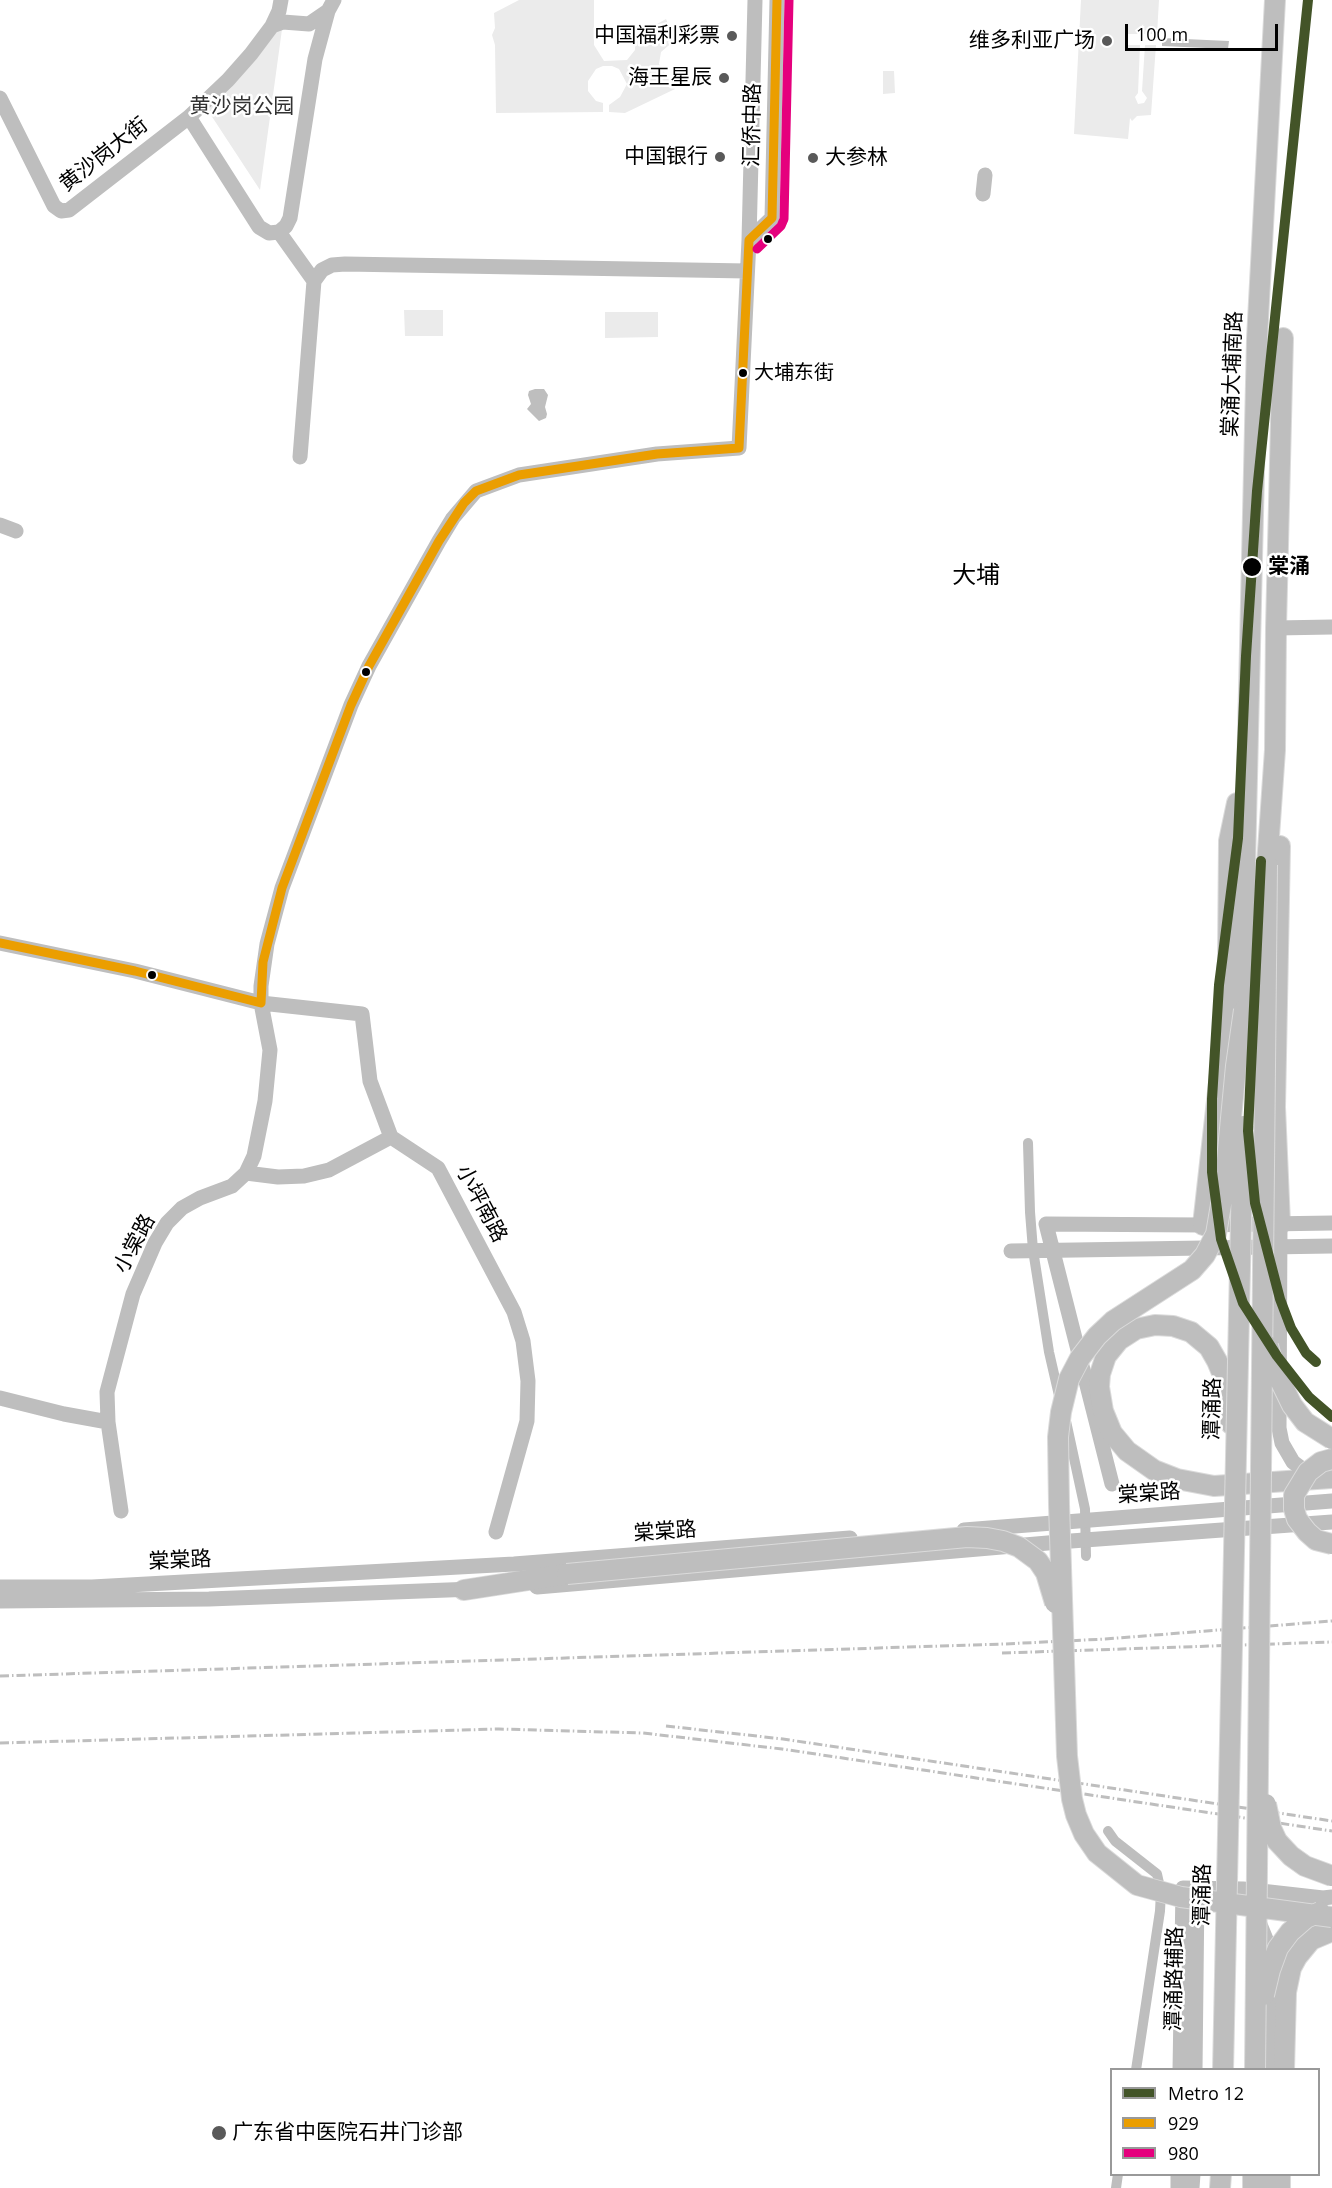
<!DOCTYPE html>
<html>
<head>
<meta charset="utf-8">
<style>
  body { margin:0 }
  #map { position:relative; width:1332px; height:2188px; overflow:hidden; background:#fff; font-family:"Open Sans",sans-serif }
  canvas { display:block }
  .legend { position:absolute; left:1110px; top:2068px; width:210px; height:108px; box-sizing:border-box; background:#fff; border:2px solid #999; margin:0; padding:8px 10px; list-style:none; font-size:18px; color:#000 }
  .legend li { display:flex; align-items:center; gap:12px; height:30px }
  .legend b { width:30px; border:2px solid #999 }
  .scale { position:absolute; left:1125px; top:24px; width:153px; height:27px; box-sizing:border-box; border:3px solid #000; border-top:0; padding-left:8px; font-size:18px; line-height:21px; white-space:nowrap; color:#000; -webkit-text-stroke:4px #fff; paint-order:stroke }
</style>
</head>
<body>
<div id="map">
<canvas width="1332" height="2188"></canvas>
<ul class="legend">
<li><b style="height:8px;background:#435428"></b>Metro 12</li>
<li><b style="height:8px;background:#eb9e00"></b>929</li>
<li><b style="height:8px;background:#e5007d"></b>980</li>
</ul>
<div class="scale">100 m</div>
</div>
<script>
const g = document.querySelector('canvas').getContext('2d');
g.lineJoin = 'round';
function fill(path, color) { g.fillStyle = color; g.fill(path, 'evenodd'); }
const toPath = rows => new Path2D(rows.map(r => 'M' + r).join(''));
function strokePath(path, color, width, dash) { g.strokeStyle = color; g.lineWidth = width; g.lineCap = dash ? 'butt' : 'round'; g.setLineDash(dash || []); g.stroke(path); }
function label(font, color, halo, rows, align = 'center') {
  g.font = font + ' "Open Sans","Noto Sans SC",sans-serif'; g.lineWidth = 5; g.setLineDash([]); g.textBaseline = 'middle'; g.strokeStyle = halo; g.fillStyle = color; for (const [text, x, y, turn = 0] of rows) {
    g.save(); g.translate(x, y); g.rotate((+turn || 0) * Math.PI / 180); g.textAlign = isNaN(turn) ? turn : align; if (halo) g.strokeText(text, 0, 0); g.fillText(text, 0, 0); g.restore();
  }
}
fill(toPath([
  [519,0,594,0,594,45,604,61,627,60,635,50,635,37,647,24,657,24,666,19,675,40,661,52,659,64,675,89,625,113,609,112,609,105,620,97,627,84,619,69,612,66,603,66,596,69,588,81,588,91,596,101,603,103,603,112,496,113,495,45,492,35,495,28,494,13],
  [1081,0,1159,0,1157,34,1128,34,1128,45,1140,45,1138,93,1135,97,1138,104,1144,103,1147,98,1142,91,1145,45,1156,45,1151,115,1137,116,1132,121,1130,118,1128,139,1074,134],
  [283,22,260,190,203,103],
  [883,71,894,71,895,93,883,94],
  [404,310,443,310,443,336,405,336],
  [605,312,658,312,658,337,605,338]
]), '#ebebeb');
fill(toPath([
  [1162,38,1229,41,1228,49,1162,46],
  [535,389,544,389,548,395,545,407,547,414,546,418,539,421,527,409,531,404,528,395,529,391]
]), '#bebebe');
strokePath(toPath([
  [1028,1143,1030,1212,1033,1250,1049,1352,1060,1400],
  [1066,1421,1085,1509,1086,1556],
  [1108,1831,1115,1841,1157,1874,1161,1892,1160,1911,1136,2070],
  [1116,2188,1118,2174]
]), '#bebebe', 10);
const major = toPath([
  [1280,846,1275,1107,1280,1224],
  [1267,865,1275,750,1276,628,1283,338],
  [1244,1010,1245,865,1257,339,1275,0],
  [1203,1225,1221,1065,1228,960,1229,841,1237,803],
  [1231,1424,1225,1380,1217,1361,1209,1347,1191,1332,1173,1326,1155,1325,1136,1329,1119,1340,1106,1356,1100,1374,1099,1387,1103,1411,1112,1433,1127,1451,1154,1470,1177,1479,1214,1486,1332,1478],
  [464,1590,567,1574],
  [1284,2070,1286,1992,1291,1968,1297,1957,1311,1940,1332,1931],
  [1220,2188,1221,2174],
  [1253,2188,1253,2174],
  [1280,2188,1280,2174]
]);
strokePath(major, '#dbdbdb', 22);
strokePath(toPath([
  [272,26,279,11,281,0],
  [0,98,54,206,61,211,69,210,189,117,228,80,251,54,272,26,283,22,309,24,328,11],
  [189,117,259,227,269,233,279,232,286,226,290,218,315,59,328,11,334,0],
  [983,194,985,175],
  [279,232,314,281],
  [749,240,772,218,777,0],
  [300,457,314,281,322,270,332,265,345,264,747,271],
  [0,525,16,531],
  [1276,628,1332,627],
  [0,943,135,971,261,1003,362,1014,370,1081,391,1137,438,1168,514,1312,523,1341,528,1381,527,1421,496,1532],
  [246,1173,278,1177,304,1176,329,1170,391,1137],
  [1280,1224,1279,1428,1282,1443,1293,1462,1301,1468,1319,1471],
  [1011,1251,1332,1246],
  [0,1398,64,1414,108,1422],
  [1112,1484,1046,1224,1203,1225,1332,1223],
  [121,1511,108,1422,107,1392,133,1294,155,1243,167,1223,182,1208,200,1198,232,1186,246,1173,254,1156,265,1101,270,1050,261,1003,261,986,267,944,282,888,351,705,369,666,439,541,453,518,476,491,519,475,657,454,739,448,749,240,755,0],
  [964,1530,1332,1501],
  [0,1587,92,1587,514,1564,850,1538],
  [537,1587,1071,1541,1332,1522],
  [0,1601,209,1599,474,1589],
  [1259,1922,1268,1944,1274,1973,1272,2070],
  [1275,1970,1280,1960,1296,1943,1332,1917],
  [1180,2070,1183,1888,1243,1889,1323,1898,1332,1897],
  [1195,2070,1197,1890],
  [1178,2188,1178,2174],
  [1192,2188,1193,2174],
  [1268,2188,1269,2174]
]), '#bebebe', 15);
strokePath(major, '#bebebe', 20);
strokePath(toPath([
  [1002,1653,1332,1642],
  [0,1676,1004,1644,1105,1639,1332,1621],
  [666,1726,783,1739,1332,1821],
  [0,1743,499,1729,643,1733,782,1749,1332,1831]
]), '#bebebe', 3, [9, 3, 1.5, 3]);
const majorBridge = toPath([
  [1244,1010,1236,1066,1225,1181,1216,1234,1205,1255,1192,1270,1113,1321,1097,1336,1080,1358,1069,1379,1061,1412,1058,1437,1059,1504,1067,1756,1072,1799,1076,1815,1084,1834,1097,1853,1137,1885,1181,1897,1332,1917],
  [1268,1346,1274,1368,1292,1405,1305,1422,1332,1439],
  [1332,1459,1321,1462,1308,1472,1294,1495,1294,1509,1297,1519,1307,1532,1316,1540,1332,1544],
  [567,1574,967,1537,987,1538,1003,1541,1019,1547,1038,1561,1046,1573,1055,1603],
  [1266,1804,1271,1828,1277,1841,1291,1856,1305,1866,1332,1876],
  [1264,1995,1270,1970,1278,1948,1290,1932,1306,1918,1320,1912],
  [1223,2070,1243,1126],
  [1255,2070,1267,865]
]);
strokePath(majorBridge, '#dbdbdb', 22, []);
strokePath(majorBridge, '#bebebe', 20);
strokePath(toPath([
  [739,448,749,240,772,218,777,0],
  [0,943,135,971,261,1003],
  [261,1003,263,962,282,888,351,705,369,666,439,541,464,503,476,491,519,475,657,454,739,448]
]), '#eb9e00', 9);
strokePath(toPath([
  [757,249,781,226,784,219,789,0]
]), '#e5007d', 9);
strokePath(toPath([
  [1308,0,1257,491,1246,656,1238,838,1219,985,1212,1099,1212,1172,1221,1239,1243,1303,1277,1356,1309,1397,1332,1417],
  [1261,861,1248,1131,1255,1203,1280,1299,1291,1328,1306,1353,1316,1362]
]), '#435428', 10);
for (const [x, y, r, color] of [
  [732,36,6,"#595959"],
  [1107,41,6,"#595959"],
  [724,78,6,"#595959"],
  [720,157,6,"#595959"],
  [813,158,6,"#595959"],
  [768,239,5,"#000"],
  [743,373,5,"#000"],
  [1252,567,10,"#000"],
  [366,672,5,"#000"],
  [152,975,5,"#000"],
  [219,2133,8,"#595959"]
]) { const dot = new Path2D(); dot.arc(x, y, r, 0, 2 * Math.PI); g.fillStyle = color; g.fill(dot); strokePath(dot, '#fff', 2); }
label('20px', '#000', '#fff', [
  ["大埔东街",754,373]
], 'left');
label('21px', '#000', '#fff', [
  ["中国福利彩票",720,36],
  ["维多利亚广场",1095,41],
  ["海王星辰",712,78],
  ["中国银行",708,157],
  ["大参林",825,158,"left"],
  ["广东省中医院石井门诊部",232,2133,"left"]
], 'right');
label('21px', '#323232', '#fff', [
  ["黄沙岗公园",242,107]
]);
label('21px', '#000', '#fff', [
  ["汇侨中路",753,125,-89],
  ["黄沙岗大街",104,155,-38],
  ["棠涌大埔南路",1233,374,-88],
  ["小坪南路",481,1204,62],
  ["小棠路",135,1244,-62],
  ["潭涌路",1213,1409,-89],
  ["棠棠路",1149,1494,-4],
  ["棠棠路",665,1532,-4],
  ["棠棠路",180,1561,-3],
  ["潭涌路",1203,1895,-89],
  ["潭涌路辅路",1175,1979,-89]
]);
label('bold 21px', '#000', '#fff', [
  ["棠涌",1268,567]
], 'left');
label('24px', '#000', '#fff', [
  ["大埔",976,576]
]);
</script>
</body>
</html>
